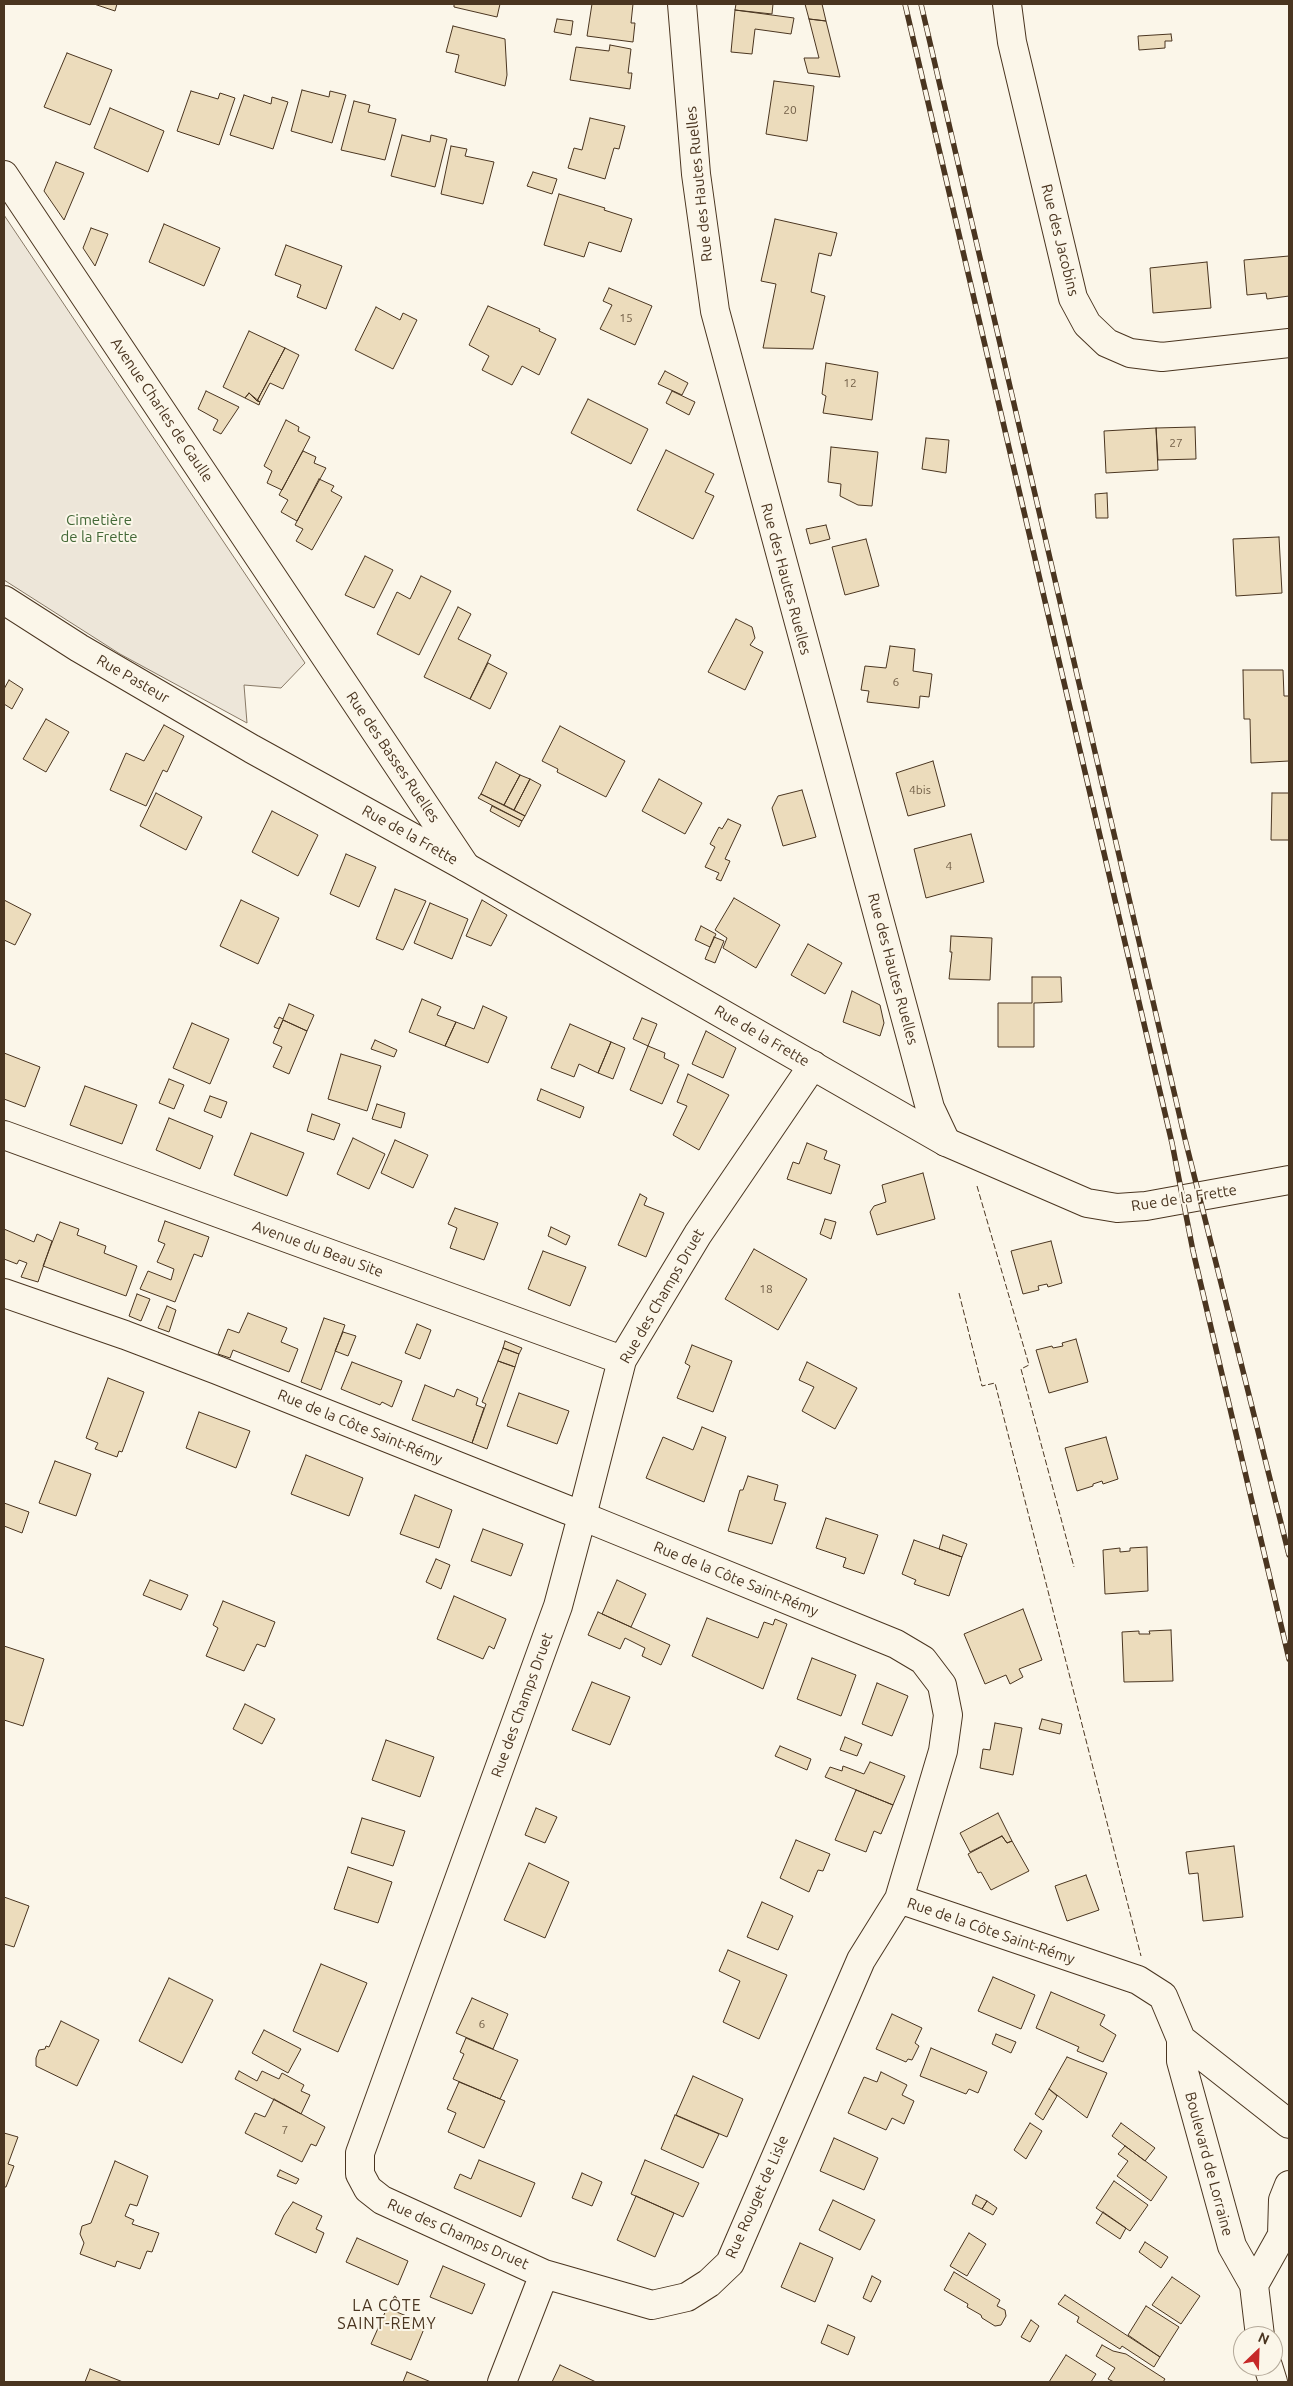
<!DOCTYPE html>
<html>
<head>
<meta charset="utf-8">
<style>
  body { margin:0 }
  #map { position:relative; width:1293px; height:2386px; overflow:hidden; background:#fbf6e9; font-family:Ubuntu,sans-serif }
  canvas { display:block }
  .frame { position:absolute; inset:0; border:5px solid #4a3520; pointer-events:none }
  .north { position:absolute; left:1233px; top:2326px; width:50px; height:50px; box-sizing:border-box; background:#fbf6e9; border:1px solid #b4a999; border-radius:50%; rotate:24deg; font-size:14px; font-weight:700; line-height:20px; text-align:center; color:#4a3520 }
  .north::after { content:''; display:block; margin:auto; width:18px; height:22px; background:#c62828; clip-path:polygon(50% 0,100% 100%,50% 72%,0 100%) }
</style>
</head>
<body>
<div id="map">
<canvas width="1293" height="2386"></canvas>
<div class="frame"></div>
<div class="north">N</div>
</div>
<script>
const g = document.querySelector('canvas').getContext('2d');
g.lineJoin = 'round';
function fill(path, color) { g.fillStyle = color; g.fill(path, 'evenodd'); }
const toPath = rows => new Path2D(rows.map(r => 'M' + r).join(''));
function strokePath(path, color, width, dash) { g.strokeStyle = color; g.lineWidth = width; g.lineCap = dash ? 'butt' : 'round'; g.setLineDash(dash || []); g.stroke(path); }
function label(font, color, halo, rows, align = 'center') {
  g.font = font + ' Ubuntu,sans-serif'; g.lineWidth = 4; g.setLineDash([]); g.textBaseline = 'middle'; g.strokeStyle = halo; g.fillStyle = color; for (const [text, x, y, turn = 0] of rows) {
    g.save(); g.translate(x, y); g.rotate((+turn || 0) * Math.PI / 180); g.textAlign = isNaN(turn) ? turn : align; if (halo) g.strokeText(text, 0, 0); g.fillText(text, 0, 0); g.restore();
  }
}
const green = toPath([
  [4,215,305,663,281,688,244,685,247,723,120,654,4,580,4,215]
]);
fill(green, '#ede6d9');
strokePath(green, '#887966', 1);
const building = toPath([
  [94,4,117,4,115,11,94,4],
  [454,4,500,4,497,17,454,7,454,4],
  [592,4,633,4,631,23,635,23,633,42,587,36,592,4],
  [736,4,773,4,772,14,735,10,736,4],
  [805,4,822,4,826,21,809,19,805,4],
  [735,10,794,18,791,34,755,29,752,54,731,52,735,10],
  [557,19,573,21,571,35,554,32,557,19],
  [809,19,826,21,840,77,808,73,804,58,819,58,809,19],
  [453,26,505,39,507,75,505,86,455,72,459,55,446,52,453,26],
  [1171,34,1172,41,1165,41,1165,48,1139,50,1138,36,1171,34],
  [610,45,631,49,628,73,632,73,630,89,570,80,576,47,609,51,610,45],
  [67,53,112,70,90,125,44,107,67,53],
  [774,81,814,86,807,141,766,134,774,81],
  [302,90,329,97,330,91,346,95,332,143,291,131,302,90],
  [191,91,218,99,220,93,235,98,219,145,177,131,191,91],
  [244,95,271,104,272,97,288,102,273,149,230,135,244,95],
  [354,101,370,105,368,112,396,119,385,160,341,150,354,101],
  [110,108,164,131,148,172,94,148,110,108],
  [590,118,625,126,619,149,614,148,605,179,568,168,574,148,582,150,590,118],
  [402,135,430,142,431,135,447,139,435,187,391,176,402,135],
  [451,146,467,149,465,156,494,162,483,204,441,194,451,146],
  [56,162,84,173,64,220,44,191,56,162],
  [533,172,557,179,552,194,527,186,533,172],
  [559,194,605,208,604,210,632,219,621,252,589,242,584,257,544,245,559,194],
  [775,219,837,233,831,256,819,253,811,292,825,296,813,349,763,348,776,284,761,281,775,219],
  [164,224,220,248,204,286,149,262,164,224],
  [91,228,108,234,95,266,83,248,91,228],
  [286,245,342,266,326,309,297,297,301,285,275,275,286,245],
  [1289,256,1289,296,1267,299,1266,293,1247,295,1244,260,1289,256],
  [1207,262,1211,308,1153,313,1150,268,1207,262],
  [609,288,652,306,635,345,600,329,612,305,603,301,609,288],
  [488,306,540,329,539,331,556,339,539,375,522,366,512,385,482,370,489,356,469,345,488,306],
  [376,307,400,320,403,313,417,320,393,369,355,350,376,307],
  [249,331,285,348,257,401,249,393,245,398,223,387,249,331],
  [285,348,299,355,283,389,270,383,260,402,257,401,285,348],
  [826,363,878,372,872,420,823,413,826,396,822,394,826,363],
  [665,371,688,383,682,395,658,384,665,371],
  [206,391,239,407,221,434,213,430,218,420,198,409,206,391],
  [672,391,695,402,689,415,666,403,672,391],
  [249,393,260,402,259,405,245,398,249,393],
  [588,399,648,429,631,464,571,433,588,399],
  [286,420,299,427,298,431,310,437,282,490,267,483,272,471,264,466,286,420],
  [1195,427,1196,459,1158,460,1156,428,1195,427],
  [1156,428,1158,470,1106,473,1104,431,1156,428],
  [926,438,949,440,946,473,922,469,926,438],
  [831,447,878,452,872,506,858,505,840,496,841,484,828,482,831,447],
  [666,450,714,474,705,492,714,496,693,539,637,510,666,450],
  [303,451,316,457,314,463,326,468,297,521,281,512,288,500,279,495,303,451],
  [319,479,334,486,331,491,342,497,312,550,296,541,303,529,295,525,319,479],
  [1107,493,1108,518,1096,518,1095,494,1107,493],
  [826,525,830,539,810,544,806,529,826,525],
  [1279,537,1282,593,1236,596,1233,539,1279,537],
  [866,539,879,586,845,595,832,547,866,539],
  [365,556,393,570,374,608,345,595,365,556],
  [421,576,451,591,419,655,377,634,397,592,410,599,421,576],
  [458,607,471,614,458,639,491,655,470,699,424,677,458,607],
  [736,619,752,627,755,638,750,645,763,652,745,690,708,672,736,619],
  [890,646,915,649,913,671,932,674,929,697,920,696,919,708,867,702,869,691,861,690,865,666,886,668,890,646],
  [488,663,507,673,490,709,470,699,488,663],
  [1243,670,1283,670,1284,696,1289,696,1289,761,1251,763,1250,719,1244,719,1243,670],
  [9,680,23,689,12,709,4,704,4,689,9,680],
  [46,719,69,732,46,772,23,759,46,719],
  [164,725,184,736,167,772,163,770,146,806,110,790,126,753,144,761,164,725],
  [560,726,625,761,606,797,557,772,558,769,542,761,560,726],
  [933,761,945,806,908,816,896,773,933,761],
  [496,762,520,775,504,805,481,794,496,762],
  [520,775,530,779,514,810,504,805,520,775],
  [530,779,541,785,525,816,514,810,530,779],
  [659,779,702,803,685,834,642,811,659,779],
  [802,790,816,837,783,846,772,808,778,796,802,790],
  [156,793,202,817,186,850,140,826,156,793],
  [1272,793,1289,793,1289,840,1271,840,1272,793],
  [481,794,525,816,522,821,478,798,481,794],
  [492,806,522,821,519,827,490,811,492,806],
  [272,811,318,835,298,876,252,852,272,811],
  [728,819,741,825,725,859,730,861,721,881,716,879,719,873,705,867,715,847,710,844,719,827,722,829,728,819],
  [971,834,984,882,926,898,914,849,971,834],
  [346,854,376,867,359,907,330,894,346,854],
  [395,889,426,901,403,950,376,939,395,889],
  [734,898,780,925,756,968,723,948,727,938,715,930,734,898],
  [4,900,31,914,15,945,4,940,4,900],
  [241,900,279,918,258,964,220,946,241,900],
  [482,900,507,915,491,946,466,936,482,900],
  [430,903,468,919,452,959,414,943,430,903],
  [701,926,716,934,710,947,695,940,701,926],
  [951,936,992,938,990,980,949,979,952,952,950,952,951,936],
  [714,937,724,941,715,963,705,959,714,937],
  [808,944,842,963,825,994,791,975,808,944],
  [1032,977,1061,977,1062,1002,1034,1003,1034,1047,998,1047,998,1003,1032,1003,1032,977],
  [852,991,880,1005,884,1023,880,1036,843,1022,852,991],
  [422,999,441,1007,437,1015,456,1022,445,1046,409,1032,422,999],
  [289,1004,314,1015,307,1031,283,1020,279,1029,274,1027,279,1017,283,1019,289,1004],
  [483,1006,507,1017,488,1063,445,1046,456,1022,474,1029,483,1006],
  [642,1018,657,1024,648,1046,633,1039,642,1018],
  [283,1020,307,1031,289,1074,273,1067,282,1047,273,1043,283,1020],
  [192,1023,229,1039,210,1084,173,1068,192,1023],
  [570,1024,611,1042,598,1073,579,1064,574,1077,551,1068,570,1024],
  [706,1031,736,1048,723,1078,692,1064,706,1031],
  [375,1040,397,1050,394,1057,371,1049,375,1040],
  [611,1042,625,1048,613,1079,598,1073,611,1042],
  [648,1046,665,1053,664,1058,679,1065,662,1104,630,1090,648,1046],
  [4,1053,40,1067,25,1107,4,1099,4,1053],
  [341,1054,381,1066,367,1111,328,1099,341,1054],
  [688,1074,729,1095,699,1150,673,1135,687,1106,677,1102,688,1074],
  [169,1079,184,1085,174,1109,159,1103,169,1079],
  [85,1086,137,1105,122,1144,70,1125,85,1086],
  [541,1089,584,1107,580,1118,537,1100,541,1089],
  [210,1096,227,1102,221,1118,204,1111,210,1096],
  [377,1104,405,1113,401,1128,372,1119,377,1104],
  [312,1114,340,1124,334,1140,307,1131,312,1114],
  [169,1118,213,1136,200,1169,156,1150,169,1118],
  [251,1133,304,1153,287,1196,234,1175,251,1133],
  [353,1138,385,1154,369,1189,337,1174,353,1138],
  [395,1140,428,1155,413,1188,381,1173,395,1140],
  [807,1143,827,1151,824,1159,840,1165,831,1194,787,1179,793,1162,799,1164,807,1143],
  [923,1173,935,1219,877,1235,870,1212,874,1206,886,1202,882,1185,923,1173],
  [640,1194,647,1198,644,1205,664,1213,646,1257,618,1245,640,1194],
  [455,1208,498,1223,484,1260,450,1248,457,1228,448,1224,455,1208],
  [825,1219,836,1222,831,1239,820,1234,825,1219],
  [165,1221,209,1237,202,1257,194,1254,175,1302,140,1289,148,1271,171,1280,174,1269,157,1262,165,1244,158,1241,165,1221],
  [60,1222,79,1229,77,1235,106,1246,104,1253,137,1266,126,1296,43,1266,60,1222],
  [551,1227,570,1236,566,1245,548,1236,551,1227],
  [4,1229,34,1242,37,1234,52,1241,38,1282,21,1277,27,1263,19,1260,17,1264,4,1259,4,1229],
  [1051,1241,1062,1283,1048,1287,1047,1284,1038,1286,1039,1290,1023,1294,1011,1251,1051,1241],
  [754,1249,807,1279,778,1330,725,1299,754,1249],
  [543,1251,586,1267,570,1306,528,1289,543,1251],
  [137,1294,150,1299,141,1321,129,1316,137,1294],
  [167,1306,176,1310,169,1332,158,1328,167,1306],
  [248,1313,287,1328,281,1342,298,1349,289,1372,233,1350,230,1358,218,1354,228,1329,239,1333,248,1313],
  [324,1318,345,1325,321,1390,301,1382,324,1318],
  [417,1324,431,1330,420,1359,405,1353,417,1324],
  [343,1332,356,1336,348,1356,335,1351,343,1332],
  [1076,1339,1088,1382,1049,1393,1036,1350,1052,1346,1053,1348,1063,1346,1062,1343,1076,1339],
  [505,1341,522,1348,519,1354,503,1348,505,1341],
  [692,1345,732,1361,713,1412,677,1398,690,1366,685,1363,692,1345],
  [503,1348,519,1354,515,1367,498,1361,503,1348],
  [498,1361,515,1367,487,1449,472,1443,486,1404,482,1402,498,1361],
  [352,1362,402,1381,392,1407,382,1402,380,1405,341,1389,352,1362],
  [807,1362,857,1388,835,1429,802,1411,814,1387,799,1380,807,1362],
  [108,1378,144,1392,122,1452,119,1451,117,1457,95,1449,98,1443,86,1438,108,1378],
  [425,1385,454,1397,457,1389,478,1398,476,1405,484,1408,472,1443,412,1420,425,1385],
  [519,1393,569,1411,557,1444,507,1426,519,1393],
  [199,1412,250,1431,236,1468,186,1448,199,1412],
  [702,1427,726,1437,704,1502,646,1478,663,1437,693,1450,702,1427],
  [1106,1437,1118,1479,1103,1484,1102,1481,1093,1484,1093,1486,1077,1491,1065,1448,1106,1437],
  [306,1455,363,1478,349,1516,291,1494,306,1455],
  [55,1461,91,1474,76,1516,39,1503,55,1461],
  [748,1476,778,1485,774,1500,786,1503,772,1544,728,1531,740,1490,743,1490,748,1476],
  [415,1495,452,1510,439,1548,400,1534,415,1495],
  [4,1503,29,1512,22,1533,4,1526,4,1503],
  [826,1518,878,1535,864,1574,843,1567,846,1558,816,1548,826,1518],
  [483,1529,523,1544,511,1576,471,1561,483,1529],
  [943,1535,967,1544,962,1557,939,1549,943,1535],
  [914,1540,962,1557,949,1596,914,1584,916,1580,902,1574,914,1540],
  [1147,1547,1148,1591,1105,1594,1103,1550,1120,1548,1120,1552,1130,1551,1130,1548,1147,1547],
  [436,1559,450,1565,441,1589,426,1582,436,1559],
  [150,1580,188,1595,181,1610,143,1595,150,1580],
  [617,1580,646,1594,631,1627,602,1614,617,1580],
  [454,1596,506,1619,494,1649,489,1646,483,1659,437,1639,454,1596],
  [223,1601,275,1622,265,1647,257,1644,244,1671,206,1656,218,1628,213,1625,223,1601],
  [1023,1609,1042,1660,1019,1669,1023,1677,1010,1684,1006,1675,985,1684,964,1634,1023,1609],
  [598,1612,670,1645,661,1665,642,1656,645,1648,625,1638,620,1649,588,1635,598,1612],
  [707,1618,758,1638,764,1622,773,1625,775,1619,787,1624,763,1689,692,1656,707,1618],
  [1171,1630,1173,1681,1124,1682,1122,1632,1139,1631,1139,1634,1150,1634,1149,1631,1171,1630],
  [4,1646,44,1659,23,1726,4,1720,4,1646],
  [812,1658,856,1675,841,1716,797,1699,812,1658],
  [592,1682,630,1697,610,1745,572,1730,592,1682],
  [877,1683,908,1696,892,1736,862,1724,877,1683],
  [245,1704,275,1719,262,1744,233,1729,245,1704],
  [1042,1719,1062,1724,1060,1734,1039,1729,1042,1719],
  [995,1723,1022,1728,1013,1775,980,1768,983,1749,990,1750,995,1723],
  [845,1737,862,1744,857,1756,840,1750,845,1737],
  [386,1740,434,1757,420,1797,372,1780,386,1740],
  [780,1746,811,1759,807,1770,775,1756,780,1746],
  [870,1762,905,1776,893,1805,825,1777,830,1767,842,1771,843,1766,864,1774,870,1762],
  [856,1790,893,1805,881,1834,874,1831,866,1852,835,1840,856,1790],
  [536,1808,557,1817,545,1843,525,1835,536,1808],
  [998,1813,1012,1841,1007,1843,1002,1836,970,1852,960,1833,998,1813],
  [362,1818,405,1831,393,1866,351,1853,362,1818],
  [1002,1836,1007,1843,1012,1841,1029,1871,991,1890,981,1872,978,1873,968,1854,1002,1836],
  [796,1840,830,1854,823,1871,818,1870,809,1892,780,1878,796,1840],
  [1234,1846,1243,1917,1203,1921,1198,1873,1189,1874,1186,1852,1234,1846],
  [529,1863,569,1882,545,1938,504,1920,529,1863],
  [348,1867,392,1882,378,1923,334,1909,348,1867],
  [1086,1875,1099,1910,1067,1921,1055,1886,1086,1875],
  [4,1897,29,1906,14,1947,4,1944,4,1897],
  [762,1902,793,1916,778,1950,747,1937,762,1902],
  [728,1950,787,1975,759,2039,723,2022,740,1981,719,1971,728,1950],
  [321,1964,367,1983,338,2052,293,2031,321,1964],
  [993,1977,1035,1995,1021,2029,978,2011,993,1977],
  [169,1978,213,2000,182,2063,139,2041,169,1978],
  [1051,1992,1105,2015,1100,2025,1116,2035,1103,2062,1077,2051,1079,2047,1036,2028,1051,1992],
  [472,1998,508,2014,493,2049,456,2033,472,1998],
  [892,2014,922,2028,915,2043,919,2046,912,2060,908,2059,906,2062,876,2049,892,2014],
  [61,2021,99,2040,77,2086,36,2066,36,2058,39,2050,45,2049,46,2046,49,2047,61,2021],
  [264,2030,301,2049,288,2073,252,2053,264,2030],
  [996,2034,1016,2042,1011,2053,992,2044,996,2034],
  [466,2038,518,2060,500,2099,453,2079,464,2054,460,2052,466,2038],
  [931,2048,987,2072,978,2093,969,2089,966,2094,920,2076,931,2048],
  [1067,2057,1107,2073,1087,2118,1049,2089,1067,2057],
  [239,2071,257,2081,262,2071,279,2079,282,2073,304,2085,301,2091,310,2095,301,2114,235,2079,239,2071],
  [881,2072,907,2085,902,2095,914,2101,904,2124,892,2118,886,2130,848,2113,864,2077,877,2082,881,2072],
  [693,2076,743,2099,727,2137,676,2115,693,2076],
  [459,2082,505,2101,484,2148,448,2132,456,2113,447,2109,459,2082],
  [1049,2089,1057,2096,1043,2120,1035,2114,1049,2089],
  [274,2099,325,2127,316,2146,311,2144,302,2162,245,2133,255,2113,265,2117,274,2099],
  [675,2115,719,2134,703,2168,661,2149,675,2115],
  [1030,2123,1042,2131,1026,2159,1014,2150,1030,2123],
  [1121,2123,1155,2148,1145,2161,1112,2136,1121,2123],
  [4,2133,18,2137,8,2164,14,2166,6,2187,4,2187,4,2133],
  [834,2138,878,2158,864,2190,820,2171,834,2138],
  [1125,2146,1167,2177,1151,2201,1117,2176,1128,2161,1118,2154,1125,2146],
  [479,2160,535,2183,521,2217,454,2188,460,2174,471,2179,479,2160],
  [645,2160,699,2183,683,2217,631,2194,645,2160],
  [115,2161,148,2176,137,2206,130,2204,125,2216,134,2220,132,2224,159,2233,152,2252,147,2251,140,2269,117,2261,115,2267,80,2254,84,2243,80,2234,82,2226,91,2223,115,2161],
  [280,2170,299,2179,296,2184,277,2176,280,2170],
  [582,2173,602,2182,592,2206,572,2198,582,2173],
  [1114,2181,1148,2205,1130,2231,1096,2208,1114,2181],
  [976,2195,987,2201,982,2209,972,2204,976,2195],
  [636,2196,674,2213,655,2257,617,2240,636,2196],
  [833,2200,875,2220,860,2250,819,2230,833,2200],
  [987,2201,997,2208,993,2215,982,2209,987,2201],
  [293,2202,322,2216,316,2229,324,2233,316,2253,275,2234,284,2215,293,2202],
  [1103,2212,1126,2228,1120,2239,1096,2223,1103,2212],
  [969,2233,986,2244,967,2276,950,2266,969,2233],
  [357,2238,408,2261,398,2285,346,2262,357,2238],
  [1145,2242,1168,2257,1161,2268,1139,2252,1145,2242],
  [800,2243,833,2258,815,2302,781,2287,800,2243],
  [443,2266,485,2284,472,2314,430,2297,443,2266],
  [954,2272,1000,2300,997,2306,1005,2310,1006,2316,1001,2325,995,2326,982,2318,981,2315,967,2307,968,2304,944,2290,954,2272],
  [872,2276,881,2281,871,2302,863,2298,872,2276],
  [1172,2277,1200,2296,1181,2324,1152,2305,1172,2277],
  [1065,2295,1160,2357,1154,2367,1122,2346,1120,2349,1077,2322,1079,2317,1058,2304,1065,2295],
  [1146,2306,1179,2327,1160,2357,1128,2335,1146,2306],
  [387,2308,426,2324,411,2360,371,2344,387,2308],
  [1031,2320,1039,2326,1030,2342,1021,2337,1031,2320],
  [828,2325,855,2337,848,2355,821,2343,828,2325],
  [1102,2345,1113,2351,1126,2354,1165,2379,1163,2382,1114,2382,1108,2379,1115,2368,1096,2356,1102,2345],
  [1066,2355,1096,2374,1091,2382,1049,2382,1066,2355],
  [560,2365,596,2382,552,2382,560,2365],
  [90,2369,123,2382,85,2382,90,2369],
  [407,2372,431,2382,403,2382,407,2372]
]);
fill(building, '#ecdcbc');
strokePath(building, '#4a3520', 1);
const minor = toPath([
  [682,4,696,174,715,311,930,1108,946,1142],
  [1007,4,1012,42,1073,298,1087,324,1107,343,1130,353,1162,357,1289,343],
  [4,175,466,867],
  [4,1135,622,1360],
  [4,1293,125,1335,217,1370,568,1510,582,1516,599,1523,896,1644,923,1660,942,1685,948,1715,943,1751,899,1899,861,1960,730,2263,709,2283,687,2297,652,2305,544,2274,382,2200,368,2189,360,2174,360,2153,558,1606,582,1516,622,1360,698,1234,813,1065],
  [899,1899,1138,1980,1163,1996,1181,2039,1181,2061,1232,2246,1254,2285,1260,2336],
  [1181,2039,1289,2124],
  [1254,2285,1282,2235,1283,2200,1289,2185],
  [1268,2366,1273,2382],
  [502,2382,544,2274]
]);
const tertiary = toPath([
  [4,600,79,648,252,749,466,867,946,1142,1087,1203,1117,1208,1146,1206,1289,1180]
]);
strokePath(minor, '#4a3520', 30);
strokePath(tertiary, '#4a3520', 30);
strokePath(minor, '#fbf6e9', 28);
strokePath(tertiary, '#fbf6e9', 28);
const rail = toPath([
  [905,4,1172,1143,1193,1251,1289,1659],
  [921,4,1185,1139,1289,1555]
]);
strokePath(rail, '#4a3520', 5.5);
strokePath(rail, '#fbf6e9', 4, [11]);
strokePath(toPath([
  [977,1186,1029,1365,1021,1369,1074,1567],
  [959,1293,982,1386,995,1383,1141,1956]
]), '#4a3520', 1, [6, 2.5]);
label('12px', '#725f47', null, [
  ["20",790,110],
  ["15",626,318],
  ["12",850,383],
  ["27",1176,443],
  ["6",896,682],
  ["4bis",920,790],
  ["4",949,866],
  ["18",766,1289],
  ["6",482,2024],
  ["7",285,2130]
]);
label('15px', '#4a3520', '#fbf6e9', [
  ["Rue des Hautes Ruelles",699,184,-96],
  ["Rue des Jacobins",1060,240,76],
  ["Avenue Charles de Gaulle",162,410,56],
  ["Rue des Hautes Ruelles",786,579,75],
  ["Rue Pasteur",133,679,30],
  ["Rue des Basses Ruelles",393,757,56],
  ["Rue de la Frette",410,835,29],
  ["Rue des Hautes Ruelles",893,969,75],
  ["Rue de la Frette",762,1036,30],
  ["Rue de la Frette",1184,1198,-9],
  ["Avenue du Beau Site",318,1249,20],
  ["Rue des Champs Druet",662,1296,-60],
  ["Rue de la Côte Saint-Rémy",360,1427,22],
  ["Rue de la Côte Saint-Rémy",736,1579,22],
  ["Rue des Champs Druet",522,1705,-70],
  ["Rue de la Côte Saint-Rémy",991,1931,19],
  ["Boulevard de Lorraine",1209,2164,75],
  ["Rue Rouget de Lisle",757,2197,-66],
  ["Rue des Champs Druet",458,2234,24]
]);
label('15px', '#436837', '#fbf6e9', [
  ["Cimetière",99,520],
  ["de la Frette",99,537]
]);
g.letterSpacing = '1px';
label('16px', '#4a3520', '#fbf6e9', [
  ["LA CÔTE",387,2306],
  ["SAINT-REMY",387,2324]
]);
g.letterSpacing = '0px';
</script>
</body>
</html>
